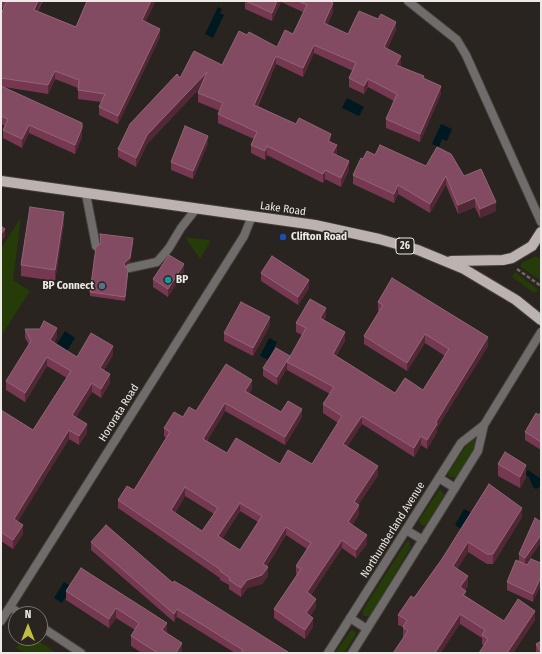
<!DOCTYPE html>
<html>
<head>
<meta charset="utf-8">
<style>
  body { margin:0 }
  #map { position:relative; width:542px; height:654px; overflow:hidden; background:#29241f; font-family:"Fira Sans Condensed",sans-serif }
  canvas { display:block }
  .frame { position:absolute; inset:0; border:2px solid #ece9e6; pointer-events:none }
  .north { position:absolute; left:8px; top:606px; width:40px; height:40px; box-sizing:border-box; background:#29241f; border:1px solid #77736f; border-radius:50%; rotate:0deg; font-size:11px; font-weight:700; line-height:16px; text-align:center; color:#ece9e6 }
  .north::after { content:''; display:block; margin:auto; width:14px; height:18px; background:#c0be41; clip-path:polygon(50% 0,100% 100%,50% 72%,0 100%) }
</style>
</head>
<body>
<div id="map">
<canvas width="542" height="654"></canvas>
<div class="frame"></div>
<div class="north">N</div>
</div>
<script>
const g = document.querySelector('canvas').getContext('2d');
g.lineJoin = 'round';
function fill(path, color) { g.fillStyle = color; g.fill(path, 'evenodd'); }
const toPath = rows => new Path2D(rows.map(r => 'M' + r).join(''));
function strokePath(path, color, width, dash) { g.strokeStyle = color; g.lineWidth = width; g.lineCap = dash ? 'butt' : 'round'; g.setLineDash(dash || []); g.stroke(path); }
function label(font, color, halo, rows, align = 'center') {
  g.font = font + ' "Fira Sans Condensed",sans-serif'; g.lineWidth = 3; g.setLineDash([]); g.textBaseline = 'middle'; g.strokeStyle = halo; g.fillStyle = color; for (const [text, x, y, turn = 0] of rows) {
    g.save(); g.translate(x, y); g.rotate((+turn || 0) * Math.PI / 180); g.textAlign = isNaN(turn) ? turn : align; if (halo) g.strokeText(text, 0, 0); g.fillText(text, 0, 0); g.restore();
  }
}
fill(toPath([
  [21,217,13,280,30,291,1,336,1,249],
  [185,237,209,240,210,242,200,259],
  [536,256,541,259,541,281,520,266,523,262],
  [515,272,539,290,534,293,512,277],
  [474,439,476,445,456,477,449,477,448,473,470,440],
  [440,489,444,495,426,525,421,525,419,520],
  [407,541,410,542,410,548,370,616,364,616,362,614,363,610],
  [352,629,356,632,355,636,344,653,335,653],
  [22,638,34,638,57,653,24,653,16,648]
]), '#253b08');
fill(toPath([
  [218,7,222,9,220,13,224,15,213,38,205,34],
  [347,98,364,107,359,116,342,108],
  [441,124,452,129,447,141,442,139,439,147,432,144],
  [65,331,75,338,64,356,52,352],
  [269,338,277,342,268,360,260,356],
  [528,470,541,479,541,486,536,489,533,487,529,477,525,474],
  [464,509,476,515,463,530,455,525],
  [64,582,72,587,62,603,54,598]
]), '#001921');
const lane = toPath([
  [86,194,96,246],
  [129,268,157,262,169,248,181,228,196,209],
  [439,478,455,488],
  [406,530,423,540],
  [350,618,367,629]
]);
const street = toPath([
  [408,1,457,40,466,55,541,222],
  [10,607,21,614],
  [1,621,244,236,252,216],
  [40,626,81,653],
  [328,653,461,443,484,425,541,332],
  [352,653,478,451,484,425]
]);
const primary = toPath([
  [1,181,315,225,379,239,418,250,464,269,516,300,541,320],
  [451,261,503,260,512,258,532,246,541,232]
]);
strokePath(lane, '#44403b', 10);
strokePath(street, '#44403b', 10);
strokePath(primary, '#44403b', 12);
strokePath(toPath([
  [517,269,541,286]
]), '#6c6864', 2.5, [4, 2]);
strokePath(lane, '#706c6b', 8);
strokePath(street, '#706c6b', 8);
strokePath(primary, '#bcb3b1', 10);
fill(toPath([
  [1,1,43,1,38,11,76,27,146,22,160,37,118,124,99,115,99,107,101,102,78,99,78,88,55,79,48,94,4,87,82,137,75,154,29,133,22,148,3,138,3,130,5,126,1,124,1,14,4,8,1,7],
  [245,1,328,1,333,12,327,25,348,34,396,30,387,49,401,65,400,66,424,78,441,94,420,142,386,128,386,119,394,101,368,87,364,94,349,87,349,78,353,71,314,53,303,77,276,64,258,106,331,142,337,153,336,155,349,170,341,187,325,179,323,183,267,155,265,160,251,153,251,145,254,139,218,123,218,114,220,111,198,102,198,93,201,87,147,144,136,167,118,157,118,149,180,78,222,65,247,35,277,47,293,34,303,12,281,2,272,21,245,9],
  [208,143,193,179,171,170,171,162],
  [375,155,464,176,496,211,480,218,475,207,458,214,446,185,430,213,398,194,394,203,353,184,353,175,363,159],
  [64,223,55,281,21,276,21,265],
  [100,234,133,242,130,262,124,266,128,273,125,301,90,296,90,292,101,244],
  [184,272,168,297,153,287,153,279],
  [261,273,309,288,298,305,261,281],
  [378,302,488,346,437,428,437,432,427,449,421,445,414,457,362,424,347,447,378,475,358,505,359,514,352,525,367,544,356,558,342,548,311,595,316,607,310,616,313,627,305,639,274,618,274,609,297,575,296,574,296,566,307,549,286,535,267,566,268,576,262,584,247,588,241,597,229,589,229,585,220,580,220,578,118,508,118,500,134,490,166,438,164,436,164,428,183,417,196,411,252,389,249,393,281,412,302,417,285,445,225,411,207,441,227,453,280,464,312,464,338,423,323,413,323,404,330,394,287,370,287,368,277,385,263,376,263,368,290,357,302,335,296,332,296,323,326,316,324,320,345,341,336,356,395,393,423,390,445,356,425,343,407,371,364,344,364,336,379,311,378,310],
  [185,496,214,514,202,531,175,513],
  [240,511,258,522,240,550,222,539],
  [270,325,253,356,224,341,224,333],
  [25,329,57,337,54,343,77,357,113,355,104,370,110,383,101,398,92,392,76,417,87,433,79,445,69,439,17,522,23,534,13,549,1,541,1,410,33,430,67,378,47,366,25,402,6,390,6,381,29,345,25,338],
  [541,412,541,450,525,440,525,432],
  [498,464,526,477,520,488,498,476],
  [489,484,522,517,493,564,487,564,468,552,457,569,468,586,465,590,466,596,504,621,535,620,513,653,479,653,484,646,482,644,482,638,460,624,404,638,403,637,403,627,398,625,398,615,414,598,442,559],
  [541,522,541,542,526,564,541,563,533,602,507,590,507,582,519,561,519,554],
  [91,542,173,583,288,653,235,653,177,617,174,622,91,550],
  [81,568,167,632,166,633,182,652,182,653,142,653,131,646,131,636,135,630,116,618,109,628,66,600,66,591],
  [541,641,541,653,537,653,536,652,536,644]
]), '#763851');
fill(toPath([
  [38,1,42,1,34,18,34,10],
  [151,1,156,1,142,29,142,20],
  [277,1,281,1,281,2,272,21,272,13],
  [333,3,333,12,324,32,324,23],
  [396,22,396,30,384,56,384,47],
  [160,29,160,37,118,124,118,116],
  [314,45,314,53,303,77,303,68],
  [276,56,276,64,254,113,254,105],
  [401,56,401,65,396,73,396,65],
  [55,71,55,79,48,94,48,85],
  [207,72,207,81,147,144,136,167,136,158,147,135],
  [368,79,368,87,364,94,364,86],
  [441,86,441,94,420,142,420,134],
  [29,125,29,133,22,148,22,139],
  [82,128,82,137,75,154,75,145],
  [331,134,331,143,328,141],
  [208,136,208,143,193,179,193,171],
  [337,145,337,153,332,162,332,153],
  [267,146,267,155,265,160,265,151],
  [349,161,349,170,341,187,341,178],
  [325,170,325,179,323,183,323,174],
  [446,176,446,185,430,213,430,204],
  [398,185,398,194,394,203,394,194],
  [475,198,475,207,458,214,458,205],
  [496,202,496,211,480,218,480,209],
  [64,212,64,223,55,281,55,270],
  [5,229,5,237,1,242,1,234],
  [133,238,130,262,124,267,124,263],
  [184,264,184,272,168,297,168,289],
  [128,269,128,273,125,301,125,297],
  [309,280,309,288,298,305,298,297],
  [326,308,326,316,320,327,320,318],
  [270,317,270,325,253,356,253,348],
  [57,328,57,337,50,349,50,340],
  [345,332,345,341,333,362,333,354],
  [425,334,425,343,407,371,407,363],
  [488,337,488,346,437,428,437,432,427,449,427,440,436,422],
  [113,346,113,355,100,377,100,368],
  [290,356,287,362,287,368,277,385,277,377],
  [47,357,47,366,25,402,25,393],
  [110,374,110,383,101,398,101,389],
  [252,380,252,389,245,399,245,391],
  [92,383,92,392,72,424,72,415],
  [225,403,225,411,203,447,203,439],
  [302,409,302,417,285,445,285,437],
  [362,416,362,424,343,453,343,444],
  [87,424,87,433,79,445,79,436],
  [69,430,69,439,14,528,14,519],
  [421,436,421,445,414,457,414,448],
  [526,465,526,477,520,488,520,477],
  [378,466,378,475,354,511,354,502],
  [185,487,185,496,171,519,171,510],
  [240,503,240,511,218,545,218,536],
  [359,505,359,514,348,531,348,522],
  [522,508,522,517,493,564,493,554],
  [23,525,23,534,13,549,13,540],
  [286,527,286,535,263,572,263,564],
  [367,535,367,544,356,558,356,550],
  [541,535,541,542,525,566,525,558],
  [342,540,342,548,307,601,307,592],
  [468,542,468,552,453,575,453,566],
  [268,567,268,576,262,584,247,588,241,597,241,588,247,580],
  [468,576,468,586,460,597,460,587],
  [541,577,541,585,533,602,533,594],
  [466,591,466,600,463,595],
  [316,599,316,607,306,622,306,613],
  [116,608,116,618,109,628,109,619],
  [177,609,177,617,174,622,174,614],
  [535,611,535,620,513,653,507,653],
  [460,614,460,624,441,653,435,653],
  [313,618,313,627,305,639,305,630],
  [167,623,167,632,162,640,162,630],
  [182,643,182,653,176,653]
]), '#522836');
const building = toPath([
  [7,1,38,1,34,10,76,27,87,1,151,1,142,20,160,29,118,116,99,107,105,94,78,90,79,80,55,71,48,85,1,78,1,14,7,1],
  [246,1,277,1,272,13,246,1],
  [298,1,328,1,333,3,324,23,348,34,359,11,378,19,381,14,396,22,384,47,401,56,396,65,424,76,423,78,441,86,420,134,386,119,397,94,368,79,364,86,349,78,356,63,314,45,303,68,276,56,254,105,296,124,299,118,331,134,328,141,337,145,332,153,349,161,341,178,325,170,323,174,267,146,265,151,251,145,257,132,218,114,223,103,198,93,207,72,147,135,136,158,118,149,130,124,177,74,180,78,194,51,222,65,239,31,247,35,249,32,277,47,285,30,293,34,307,5,298,1],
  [1,86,82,123,82,128,75,145,29,125,22,139,3,130,8,119,1,116,1,86],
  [185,126,208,136,193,171,171,162,185,126],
  [380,145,426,166,437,147,451,154,464,176,481,169,496,202,480,209,475,198,458,205,446,176,430,204,398,185,394,194,353,175,361,158,363,159,367,151,375,155,380,145],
  [30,207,64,212,55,270,21,265,30,207],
  [1,226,5,229,1,234,1,226],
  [100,234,133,238,130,258,124,263,125,267,128,269,125,297,90,292,96,247,101,243,100,234],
  [169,255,184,264,168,289,153,279,169,255],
  [272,256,309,280,298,297,261,273,272,256],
  [392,278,488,337,436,422,437,424,427,440,421,436,414,448,362,416,343,444,378,466,354,502,359,505,348,522,367,535,356,550,342,540,307,592,316,599,306,613,313,618,305,630,274,609,301,569,296,566,311,543,286,527,263,564,268,567,262,575,247,580,241,588,229,580,230,578,220,571,221,570,118,500,127,486,134,490,170,432,164,428,174,412,183,417,189,407,196,411,226,364,252,380,245,391,281,412,288,401,302,409,285,437,225,403,203,439,227,453,236,438,280,464,288,450,312,464,342,416,323,404,334,387,287,362,306,328,296,323,310,299,326,308,320,318,345,332,333,354,395,393,405,378,423,390,449,349,425,334,407,363,364,336,383,305,378,302,392,278],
  [185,487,218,508,202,531,171,510,185,487],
  [240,503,262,516,240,550,218,536,240,503],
  [241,302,270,317,253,348,224,333,241,302],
  [44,321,57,328,50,340,77,357,91,333,113,346,100,368,110,374,101,389,92,383,72,415,87,424,79,436,69,430,14,519,23,525,13,540,1,532,1,410,33,430,71,371,47,357,25,393,6,381,31,341,25,329,40,329,44,321],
  [276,348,290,356,277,377,263,368,276,348],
  [541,412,541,442,525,432,536,413,539,415,541,412],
  [505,452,526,465,520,477,498,464,505,452],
  [489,484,522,508,493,554,487,554,468,542,453,566,468,576,460,587,466,591,463,595,504,621,518,599,535,611,507,653,479,653,488,639,482,635,485,630,460,614,435,653,393,653,408,631,403,627,407,620,398,615,411,596,414,598,442,559,489,484],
  [535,518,541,522,541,535,525,558,519,554,535,518],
  [106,525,173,583,174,581,188,589,288,652,287,653,241,653,243,650,177,609,174,614,91,542,106,525],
  [531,559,541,563,541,577,533,594,507,582,516,560,527,565,531,559],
  [81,568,167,623,162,630,182,643,176,653,158,653,131,636,139,623,116,608,109,619,66,591,81,568],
  [541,641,541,652,536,644,541,641]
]);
fill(building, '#834b61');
strokePath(building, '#936476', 1);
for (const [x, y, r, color] of [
  [283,237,4,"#1a4fb4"],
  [168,280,4,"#0f9aa8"],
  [102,286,4,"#5c6f8a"]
]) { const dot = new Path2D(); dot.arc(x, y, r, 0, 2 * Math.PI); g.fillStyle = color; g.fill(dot); strokePath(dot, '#29241f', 1.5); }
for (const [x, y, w] of [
  [405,246,18]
]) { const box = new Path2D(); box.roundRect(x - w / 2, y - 8, w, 16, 3); g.fillStyle = '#29241f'; g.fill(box); strokePath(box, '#ece9e6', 1); }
label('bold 10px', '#ece9e6', null, [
  ["26",405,246]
]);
label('11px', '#ece9e6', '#29241f', [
  ["Lake Road",283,209,8],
  ["Hororata Road",119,413,-58],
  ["Northumberland Avenue",393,530,-58]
]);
label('bold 11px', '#ece9e6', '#29241f', [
  ["Clifton Road",291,237],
  ["BP",176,280],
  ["BP Connect",94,286,"right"]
], 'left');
</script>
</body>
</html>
